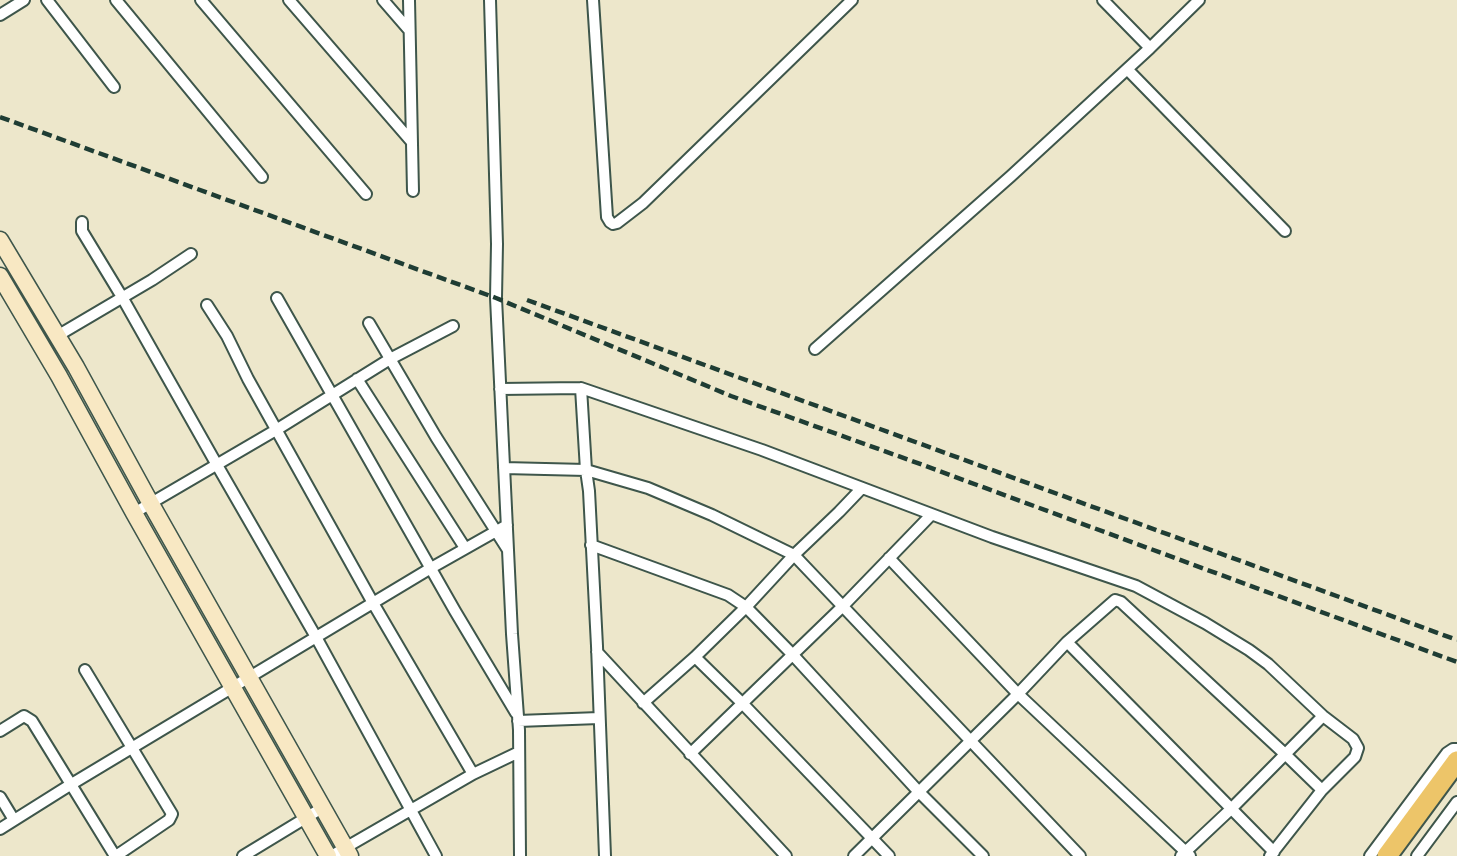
<!DOCTYPE html>
<html>
<head>
<meta charset="utf-8">
<style>
  body { margin:0 }
  canvas { display:block; background:#ede7cb }
</style>
</head>
<body>
<canvas width="1457" height="856"></canvas>
<script>
const g = document.querySelector('canvas').getContext('2d');
g.lineJoin = 'round';
const toPath = rows => new Path2D(rows.map(r => 'M' + r).join(''));
function strokePath(path, color, width, dash) { g.strokeStyle = color; g.lineWidth = width; g.lineCap = dash ? 'butt' : 'round'; g.setLineDash(dash || []); g.stroke(path); }
const street = toPath([
  [47,0,114,87],
  [116,0,262,177],
  [201,0,366,194],
  [289,0,411,141],
  [383,0,409,30],
  [409,0,413,191],
  [490,0,497,244,496,298,512,634,519,730,520,856],
  [593,0,607,217,610,222,613,224,617,223,643,203,852,0],
  [1103,0,1150,48],
  [0,15,24,0],
  [1127,69,1285,231],
  [82,222,82,231,122,297,217,465,316,637,436,856],
  [277,298,455,611,516,713],
  [207,305,227,336,248,379,373,603,473,774],
  [369,323,436,437,508,550],
  [57,336,152,280,191,254],
  [815,349,1011,176,1150,48,1199,0],
  [357,379,465,548],
  [581,388,586,470,589,491,597,646,605,856],
  [500,389,581,388,762,450,992,537,1136,586,1205,623,1249,650,1268,664,1323,716,1353,739,1358,748,1355,757,1322,790,1270,856],
  [504,468,586,470,648,488,712,515,794,555,1080,856],
  [134,513,276,430,390,359,453,326],
  [591,545,728,595,746,607,792,654,918,791,983,856],
  [889,558,1018,694,1190,856],
  [1067,642,1274,852],
  [597,652,786,856],
  [695,657,743,704,889,856],
  [85,670,172,814,169,820,116,856],
  [643,703,695,657,746,607,794,555,839,512,861,489],
  [518,721,599,718],
  [0,731,24,716,32,721,115,856],
  [690,754,843,606,931,515],
  [0,797,14,820],
  [0,829,70,785,431,568,507,525],
  [243,856,322,808],
  [331,856,473,774,519,752],
  [854,856,1018,694,1067,642,1115,600,1121,602,1286,755,1322,790],
  [1181,856,1231,809,1323,716],
  [1370,856,1447,753,1453,749,1457,749],
  [1417,856,1457,802]
]);
const secondary = toPath([
  [0,240,76,367,151,504,350,856],
  [0,276,59,376,134,513,328,856]
]);
const highway = toPath([
  [1387,856,1457,761]
]);
strokePath(street, '#3e564b', 14);
strokePath(secondary, '#3e564b', 19);
strokePath(highway, '#3e564b', 23);
strokePath(street, '#fff', 10);
strokePath(secondary, '#f8e8c3', 16);
strokePath(highway, '#edc569', 19);
strokePath(toPath([
  [0,117,496,298,731,396,912,461,1457,662],
  [527,300,1457,640]
]), '#1f3d34', 4.5, [10, 5]);
</script>
</body>
</html>
